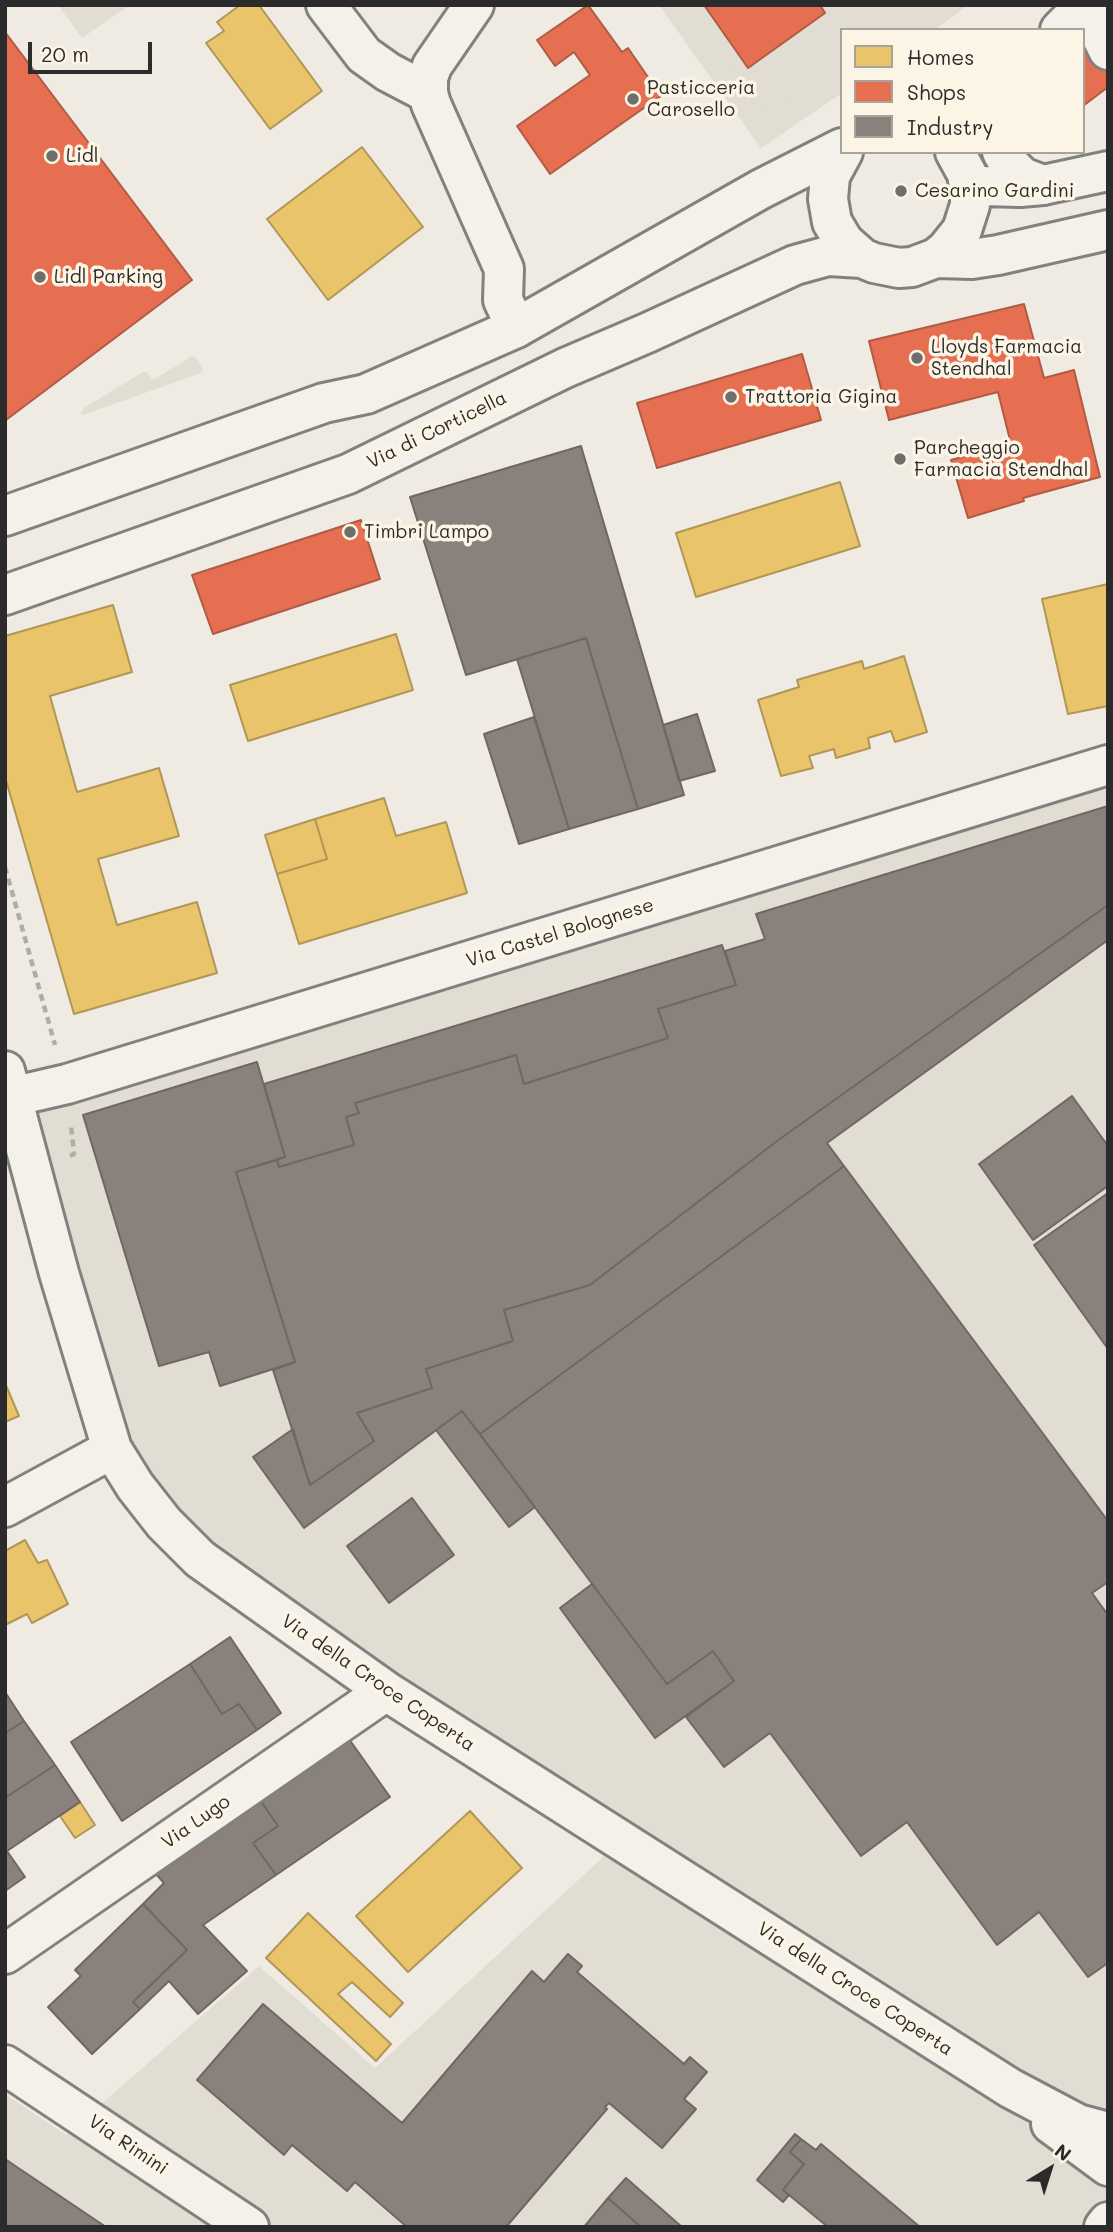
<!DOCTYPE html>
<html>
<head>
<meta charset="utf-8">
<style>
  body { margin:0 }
  #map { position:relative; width:1113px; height:2232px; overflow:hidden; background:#efebe3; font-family:Mali,sans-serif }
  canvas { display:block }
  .frame { position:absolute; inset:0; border:7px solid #2b2b2b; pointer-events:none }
  .legend { position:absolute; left:840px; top:28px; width:245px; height:126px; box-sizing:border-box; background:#fcf5e5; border:2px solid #a8a49b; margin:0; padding:9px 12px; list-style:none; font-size:21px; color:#2b2b2b }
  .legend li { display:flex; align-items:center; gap:14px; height:35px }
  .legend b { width:35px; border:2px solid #a8a49b }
  .north { position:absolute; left:1015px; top:2134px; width:70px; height:70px; -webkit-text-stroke:5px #fcf5e5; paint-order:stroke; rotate:38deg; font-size:19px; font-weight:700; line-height:28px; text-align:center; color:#2b2b2b }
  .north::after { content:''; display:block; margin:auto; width:24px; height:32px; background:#2b2b2b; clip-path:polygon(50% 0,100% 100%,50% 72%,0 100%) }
  .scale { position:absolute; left:28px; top:42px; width:124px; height:32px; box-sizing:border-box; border:4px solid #2b2b2b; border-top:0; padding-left:9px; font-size:21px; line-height:24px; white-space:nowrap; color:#2b2b2b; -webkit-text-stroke:5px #fcf5e5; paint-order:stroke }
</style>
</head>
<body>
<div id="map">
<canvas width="1113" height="2232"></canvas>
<div class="frame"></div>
<ul class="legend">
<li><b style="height:19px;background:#e9c46a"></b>Homes</li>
<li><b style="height:19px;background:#e76f51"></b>Shops</li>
<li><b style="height:19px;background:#8a817c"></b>Industry</li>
</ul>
<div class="north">N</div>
<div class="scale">20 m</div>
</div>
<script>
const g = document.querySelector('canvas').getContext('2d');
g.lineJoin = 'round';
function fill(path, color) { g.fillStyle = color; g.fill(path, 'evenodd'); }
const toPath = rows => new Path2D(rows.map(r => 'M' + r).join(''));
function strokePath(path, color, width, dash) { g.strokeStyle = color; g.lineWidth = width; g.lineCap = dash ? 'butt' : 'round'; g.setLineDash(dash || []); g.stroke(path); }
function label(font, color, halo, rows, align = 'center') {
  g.font = font + ' Mali,sans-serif'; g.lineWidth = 7; g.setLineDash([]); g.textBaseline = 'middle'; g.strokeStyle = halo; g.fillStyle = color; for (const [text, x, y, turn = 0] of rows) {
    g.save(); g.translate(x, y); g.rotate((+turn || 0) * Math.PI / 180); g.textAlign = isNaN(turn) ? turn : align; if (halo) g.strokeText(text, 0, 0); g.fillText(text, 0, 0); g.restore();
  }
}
fill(toPath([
  [58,5,130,5,82,38],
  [659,5,968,5,934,30,842,30,842,93,761,148],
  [1108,766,1108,2227,5,2227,5,2094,66,2135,259,1966,375,2068,628,1834,265,1596,177,1523,127,1451,28,1100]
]), '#e2ddd2');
fill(toPath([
  [866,5,968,5,934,30,861,30,859,27,874,17],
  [714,48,760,111,766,112,804,86,819,108,761,148,698,59],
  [192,356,196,358,203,369,201,373,83,415,81,414,84,408,143,372,147,372,152,379,155,379]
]), '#e1ddd2');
const homes = toPath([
  [240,5,259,5,322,91,270,129,206,43,224,31,217,22,240,5],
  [362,147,423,227,328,300,267,219,362,147],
  [840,482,860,546,696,597,676,533,840,482],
  [1108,584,1108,706,1068,714,1042,599,1108,584],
  [113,605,132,672,50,696,77,792,159,768,179,836,98,859,117,925,197,902,217,973,74,1014,5,777,5,636,113,605],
  [396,634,413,690,248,741,230,685,396,634],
  [904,656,927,732,895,742,891,731,868,738,870,748,836,758,834,749,809,756,813,768,781,776,758,700,799,687,797,680,862,661,864,669,904,656],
  [384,798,396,836,446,822,467,893,299,944,277,874,327,859,315,819,384,798],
  [315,819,327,859,277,874,265,835,315,819],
  [5,1383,19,1416,5,1422,5,1383],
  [25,1540,38,1563,47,1560,68,1604,32,1623,27,1614,5,1625,5,1551,25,1540],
  [80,1802,95,1825,75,1838,60,1816,80,1802],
  [470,1811,522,1868,408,1972,356,1916,470,1811],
  [308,1913,403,2003,390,2017,352,1982,338,1994,391,2044,376,2061,266,1958,308,1913]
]);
fill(homes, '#e9c46a');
strokePath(homes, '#b09657', 2);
const shops = toPath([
  [588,5,622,52,628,48,661,96,550,174,517,126,590,75,574,52,555,66,537,40,588,5],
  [704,5,820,5,825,13,748,68,704,5],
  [5,32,192,280,6,420,5,418,5,32],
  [1083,42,1108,64,1108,87,1083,106,1083,42],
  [1024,304,1044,378,1074,370,1100,477,1023,498,1024,501,968,518,951,460,1011,444,998,392,889,420,869,341,1024,304],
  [802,354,821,420,657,468,637,403,802,354],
  [361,520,380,579,213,634,192,575,361,520]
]);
fill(shops, '#e76f51');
strokePath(shops, '#af5b46', 2);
const industry = toPath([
  [581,446,684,795,638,809,586,638,466,675,410,497,581,446],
  [586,638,638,809,569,829,517,659,586,638],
  [697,714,715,771,679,781,663,725,697,714],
  [534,717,569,829,519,844,484,734,534,717],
  [1108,806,1108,905,777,1141,590,1285,504,1310,513,1341,426,1369,432,1388,357,1413,374,1441,310,1485,273,1370,295,1362,236,1172,277,1160,279,1167,354,1145,346,1117,359,1113,355,1103,516,1055,524,1084,668,1038,658,1009,736,985,725,951,765,939,756,914,1108,806],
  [1108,905,1108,940,827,1143,844,1166,480,1434,462,1411,304,1528,253,1457,293,1429,310,1485,374,1441,357,1413,432,1388,426,1369,513,1341,504,1310,590,1285,777,1141,1108,905],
  [722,945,736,985,658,1009,668,1038,524,1084,516,1055,355,1103,359,1113,346,1117,354,1145,279,1167,277,1160,285,1157,264,1084,722,945],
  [257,1062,285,1157,236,1172,295,1362,220,1386,209,1352,159,1366,83,1115,257,1062],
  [1072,1096,1108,1146,1108,1186,1033,1240,979,1164,1072,1096],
  [844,1166,1108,1521,1108,1582,1092,1593,1108,1615,1108,1963,1088,1977,1039,1912,997,1945,907,1822,861,1856,770,1733,724,1767,686,1717,734,1681,713,1651,667,1684,480,1434,844,1166],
  [1108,1193,1108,1349,1034,1245,1108,1193],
  [462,1411,535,1507,509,1527,436,1430,462,1411],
  [412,1498,454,1555,389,1603,347,1546,412,1498],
  [592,1584,667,1684,713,1651,734,1681,655,1738,560,1608,592,1584],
  [230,1637,281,1713,257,1730,239,1704,222,1714,190,1664,230,1637],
  [190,1664,222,1714,239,1704,257,1730,122,1821,71,1742,190,1664],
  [5,1692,24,1721,5,1733,5,1692],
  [24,1721,55,1765,8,1796,5,1792,5,1733,24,1721],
  [349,1739,390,1797,276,1875,253,1843,278,1826,260,1800,349,1739],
  [55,1765,80,1802,7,1851,25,1877,5,1891,5,1792,8,1796,55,1765],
  [260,1800,278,1826,253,1843,276,1875,203,1925,247,1971,198,2014,169,1981,140,2009,133,2002,187,1950,143,1904,164,1883,155,1873,260,1800],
  [143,1904,187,1950,133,2002,140,2009,92,2054,48,2007,81,1976,75,1970,143,1904],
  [568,1954,582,1966,577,1972,684,2064,690,2057,707,2072,684,2099,696,2109,662,2148,609,2103,605,2107,607,2109,506,2227,407,2227,355,2182,347,2191,292,2145,284,2155,197,2080,263,2004,402,2123,532,1971,544,1982,568,1954],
  [795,2134,801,2139,790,2152,804,2164,783,2190,789,2195,783,2202,757,2180,795,2134],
  [801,2139,816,2150,821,2144,920,2227,828,2227,783,2190,804,2164,790,2152,801,2139],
  [5,2159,106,2227,5,2227,5,2159],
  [626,2178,682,2227,641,2227,608,2198,626,2178],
  [608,2198,641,2227,584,2227,608,2198]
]);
fill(industry, '#8a817c');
strokePath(industry, '#6e6764', 2);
const minor = toPath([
  [326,5,364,55,388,72,428,93],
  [474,5,432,66,428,78,428,93,431,104,504,269,503,300,516,328],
  [1086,5,1108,50],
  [1060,30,1085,5],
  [1002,152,1009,164,1022,177,1043,185],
  [5,1071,59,1273,112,1449,135,1486,164,1523,200,1559,386,1691,1010,2088,1078,2124,1108,2132],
  [11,1097,67,1084,1108,765],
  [5,1507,112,1449],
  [5,1954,386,1691],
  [5,2065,249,2227],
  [1051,2124,1108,2166],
  [1104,2227,1108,2222]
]);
const major = toPath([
  [843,152,830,176,828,199,832,222,844,242,862,258,874,263,899,268,912,267,936,258,946,250,962,230,970,205,970,193,967,174,955,152],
  [969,182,982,186,1020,187,1043,185,1108,171],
  [936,258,972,259,998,255,1108,230],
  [5,516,324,403,366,394,516,328,761,189,842,148],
  [5,595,348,474,565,368,647,333,795,265,828,256,862,258]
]);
strokePath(minor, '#83817e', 44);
strokePath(major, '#83817e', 44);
strokePath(toPath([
  [5,867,55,1045],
  [70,1156,74,1154,71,1125]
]), '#afada9', 4.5, [7, 5]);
strokePath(minor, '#f4f1eb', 38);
strokePath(major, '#f4f1eb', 38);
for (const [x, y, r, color] of [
  [633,99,7,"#706e6b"],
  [52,156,7,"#706e6b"],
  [901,191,7,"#706e6b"],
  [40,277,7,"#706e6b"],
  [917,358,7,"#706e6b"],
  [731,397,7,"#706e6b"],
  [900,459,7,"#706e6b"],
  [350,532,7,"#706e6b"]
]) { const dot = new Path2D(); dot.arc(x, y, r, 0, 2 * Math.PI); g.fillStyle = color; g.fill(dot); strokePath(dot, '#fcf5e5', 2.5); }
label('19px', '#2b2b2b', '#fcf5e5', [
  ["Pasticceria",647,88],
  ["Carosello",647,110],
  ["Lidl",66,156],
  ["Cesarino Gardini",915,191],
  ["Lidl Parking",54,277],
  ["Lloyds Farmacia",931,347],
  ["Stendhal",931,369],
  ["Trattoria Gigina",745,397],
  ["Parcheggio",914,448],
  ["Farmacia Stendhal",914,470],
  ["Timbri Lampo",364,532]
], 'left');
label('19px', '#2b2b2b', '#fcf5e5', [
  ["Via di Corticella",437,430,-26],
  ["Via Castel Bolognese",560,933,-17],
  ["Via della Croce Coperta",378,1683,34],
  ["Via Lugo",196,1822,-35],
  ["Via della Croce Coperta",855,1989,33],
  ["Via Rimini",128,2145,34]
]);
</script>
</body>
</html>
